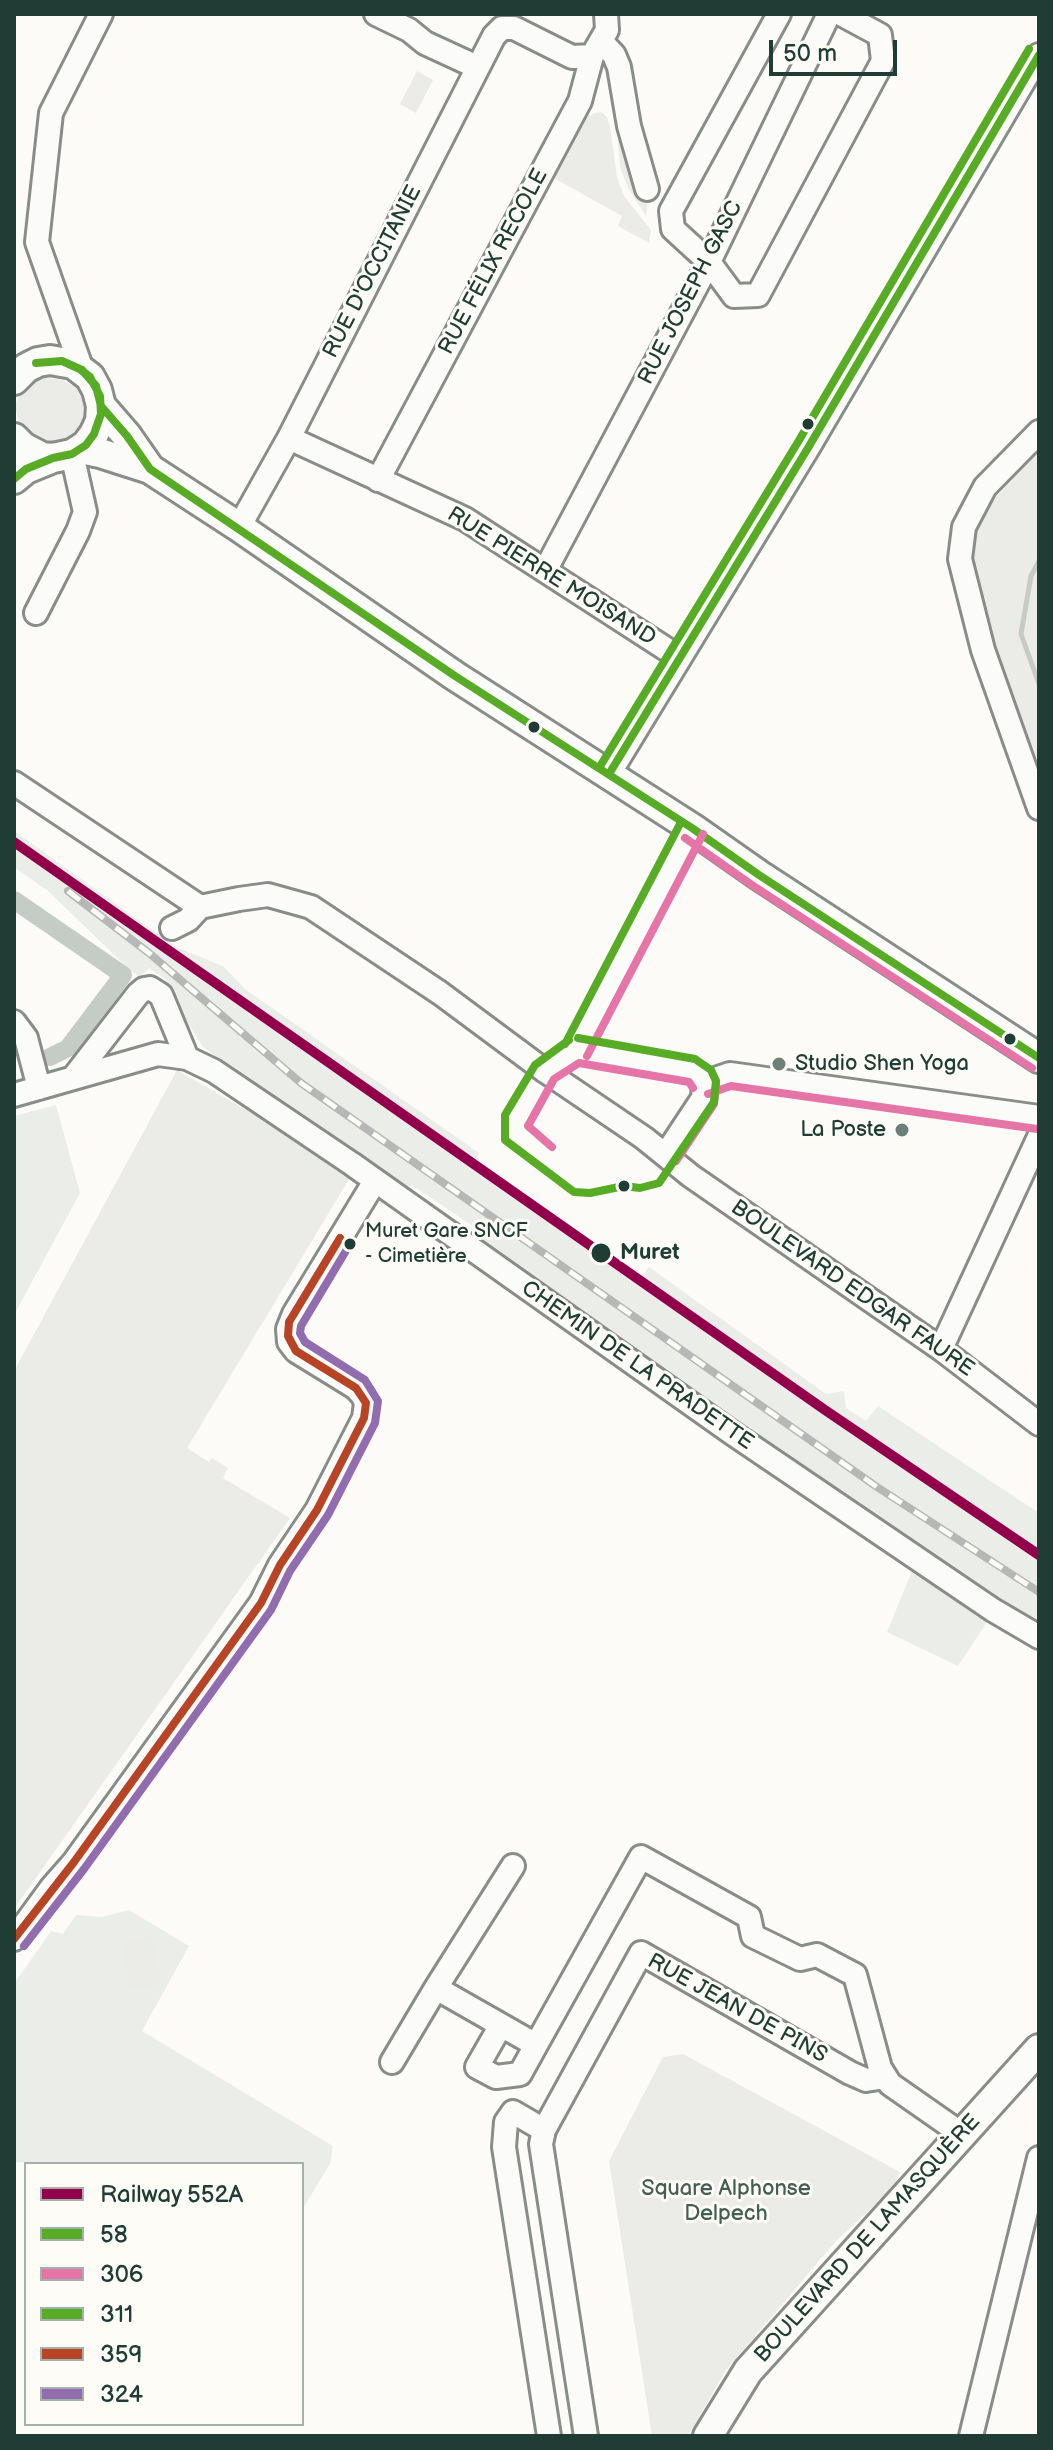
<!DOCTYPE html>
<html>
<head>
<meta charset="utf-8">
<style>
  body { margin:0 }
  #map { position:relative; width:1053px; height:2450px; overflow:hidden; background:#fcfbf8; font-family:"Balsamiq Sans",sans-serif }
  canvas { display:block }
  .frame { position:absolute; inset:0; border:16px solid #1f3d34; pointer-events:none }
  .legend { position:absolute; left:24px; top:2162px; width:280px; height:264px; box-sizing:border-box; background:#fdfcf7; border:2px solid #a4b0a9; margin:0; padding:10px 14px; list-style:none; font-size:24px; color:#1f3d34 }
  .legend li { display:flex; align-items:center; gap:16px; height:40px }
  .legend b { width:40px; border:2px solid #a4b0a9 }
  .scale { position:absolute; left:769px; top:40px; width:128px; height:36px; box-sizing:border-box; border:4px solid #1f3d34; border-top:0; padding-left:10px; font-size:24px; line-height:28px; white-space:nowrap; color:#1f3d34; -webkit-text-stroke:6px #fdfcf7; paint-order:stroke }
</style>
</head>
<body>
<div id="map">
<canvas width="1053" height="2450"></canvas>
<div class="frame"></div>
<ul class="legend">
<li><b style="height:10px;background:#92004c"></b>Railway 552A</li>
<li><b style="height:10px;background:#58ac25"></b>58</li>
<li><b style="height:10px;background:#e675a7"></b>306</li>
<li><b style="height:10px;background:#58ac25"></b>311</li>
<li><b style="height:10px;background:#b74425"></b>359</li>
<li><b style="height:10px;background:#916caf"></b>324</li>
</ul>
<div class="scale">50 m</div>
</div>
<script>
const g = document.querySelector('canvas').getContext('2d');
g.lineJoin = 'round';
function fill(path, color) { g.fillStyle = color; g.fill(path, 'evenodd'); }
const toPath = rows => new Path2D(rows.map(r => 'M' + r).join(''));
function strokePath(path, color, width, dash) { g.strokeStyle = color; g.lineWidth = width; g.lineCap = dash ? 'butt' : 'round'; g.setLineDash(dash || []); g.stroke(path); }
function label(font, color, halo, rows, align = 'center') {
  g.font = font + ' "Balsamiq Sans",sans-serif'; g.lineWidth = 6; g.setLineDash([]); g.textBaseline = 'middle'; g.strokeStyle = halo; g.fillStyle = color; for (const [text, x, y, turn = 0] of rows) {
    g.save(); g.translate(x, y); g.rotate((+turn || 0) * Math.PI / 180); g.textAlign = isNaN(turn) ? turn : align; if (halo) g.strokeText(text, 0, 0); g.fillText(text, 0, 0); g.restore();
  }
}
fill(toPath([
  [14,831,178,948,223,966,245,989,479,1153,475,1160,642,1276,649,1267,826,1394,844,1391,846,1408,866,1421,878,1406,1039,1513,1039,1629,794,1464,726,1413,492,1251,473,1237,477,1229,412,1185,409,1189,371,1161,367,1164,203,1047,179,1009,166,980,149,968,140,977,132,972,48,891,14,867],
  [56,1105,80,1193,14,1315,14,1116],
  [914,1566,987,1622,958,1666,887,1632],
  [129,1910,189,1946,142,2031,333,2146,330,2164,302,2210,302,2164,44,2164,14,2162,14,1984,51,1931,63,1934,76,1915,102,1917]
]), '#ebede8');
fill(toPath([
  [417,71,433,80,416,113,400,104],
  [602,112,607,117,610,127,617,177,624,196,651,230,649,243,618,226,622,216,552,177,581,120,595,113],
  [626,128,648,199,646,216,628,188,620,167,617,131],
  [49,372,51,379,62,379,71,385,80,386,86,394,89,413,82,430,67,443,48,446,24,432,19,424,15,405,22,388,29,381],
  [1039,451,1039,765,993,652,969,565,972,530,996,497],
  [177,1070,286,1133,351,1176,187,1448,209,1462,212,1458,228,1468,223,1478,290,1518,14,1909,14,1371],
  [152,1936,161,1984,130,1989,122,1941],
  [683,2054,900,2172,895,2186,837,2240,726,2370,688,2436,652,2436,609,2161,663,2057]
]), '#ebece8');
strokePath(toPath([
  [1039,561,1031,576,1021,634,1039,684]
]), '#c5ccc6', 5);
strokePath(toPath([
  [14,900,123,975,68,1048,50,1057]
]), '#c5ccc6', 18);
const minor = toPath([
  [376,14,409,30,425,43,477,67],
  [779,14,671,211,673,229,709,262,734,296,758,295,883,61,880,35,841,14],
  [602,42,614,55,619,67,629,126,647,189],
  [82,370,37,242,51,113,101,14],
  [1039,432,985,487,964,527,960,559,983,650,1039,808],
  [289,438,465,519,680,658],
  [378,480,580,101,592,56,607,30,606,14],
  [239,527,289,438,494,36,502,28,514,28,572,57,592,56],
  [546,569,709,262,829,14],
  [36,613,78,531,85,512,72,454],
  [609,774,808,448,1039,55],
  [14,783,200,907],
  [172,928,188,920,200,907,239,899,268,895,311,907,440,993,545,1071,644,1138,691,1176,941,1349,1039,1424],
  [14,1022,26,1038,39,1088],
  [576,1050,692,828],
  [545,1071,576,1050,693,1071,700,1075,704,1083],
  [73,1078,138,994,144,989,150,988,161,995,187,1058],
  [704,1083,730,1074,1039,1117],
  [14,1095,158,1054,187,1058,214,1071,352,1164,732,1433,993,1610,1039,1637],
  [666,1154,703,1098,704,1083],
  [941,1349,1039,1137],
  [513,1866,436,1988,536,2045,641,1857,749,1917,753,1936,800,1959,817,1955,855,1975,880,2068,890,2084,953,2128,961,2138],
  [14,1939,52,1887,74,1862,261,1603,280,1565,317,1510,364,1418,366,1403,363,1396,356,1388,296,1351,289,1342,288,1329,294,1314,375,1181],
  [501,2025,477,2067,496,2077,520,2074,536,2045],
  [392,2062,436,1988],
  [544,2130,513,2112,506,2122,504,2147,549,2436],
  [586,2436,541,2144,544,2130,641,1953,850,2073,866,2080,885,2077],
  [971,2436,1039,2158]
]);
const major = toPath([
  [14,380,26,368,38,362,50,360,73,364,90,377,97,390,101,406,100,421,94,434,86,445,72,454,53,458,42,457,23,447,14,438],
  [101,406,127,436,150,469],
  [80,449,100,453,150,469,239,527,455,676,692,828,759,875,1039,1058],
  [14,479,26,469,53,458],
  [708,2436,748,2371,1039,2049]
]);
strokePath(minor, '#888d8a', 28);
strokePath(major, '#888d8a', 34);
strokePath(minor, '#fbfbf9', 22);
strokePath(major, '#fbfbf9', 28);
const rail = toPath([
  [68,891,149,953,301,1083,877,1487,1039,1592]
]);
strokePath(rail, '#b5b8b6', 8);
strokePath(rail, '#fdfcf7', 5, [15]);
strokePath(toPath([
  [36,363,62,361,82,370,96,386,101,406,127,436,150,469,455,676,692,828,759,875,1039,1058],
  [14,479,26,469,53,458,72,454,86,445,94,434,101,414,100,396,90,377,81,370],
  [609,774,808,448,1039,55]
]), '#58ac25', 8);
strokePath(toPath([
  [685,838,752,885,1032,1068],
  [587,1056,703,834],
  [708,1094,731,1086,1037,1129],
  [552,1147,528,1126,554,1079,579,1063,689,1082,693,1088],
  [676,1161,714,1104,716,1084]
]), '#e675a7', 8);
strokePath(toPath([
  [599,768,798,442,1029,49],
  [569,1040,535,1065,505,1115,505,1140,574,1192,590,1193,624,1186,640,1188,659,1183,714,1102,716,1081,711,1070,695,1059,578,1038],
  [565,1044,681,822]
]), '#58ac25', 8);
strokePath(toPath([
  [14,1939,74,1862,261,1603,280,1565,317,1510,364,1418,366,1403,356,1388,296,1351,288,1336,289,1322,340,1238]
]), '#b74425', 8);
strokePath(toPath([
  [24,1946,84,1869,271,1610,290,1571,328,1515,375,1423,378,1401,365,1380,305,1342,300,1333,301,1326,350,1244]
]), '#916caf', 8);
strokePath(toPath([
  [14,842,825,1410,1039,1555]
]), '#92004c', 10);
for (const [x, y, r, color] of [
  [808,424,7,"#1f3d34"],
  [534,727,7,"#1f3d34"],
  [1010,1039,7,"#1f3d34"],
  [779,1064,8,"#6c8079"],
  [902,1130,8,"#6c8079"],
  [624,1186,7,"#1f3d34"],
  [350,1244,7,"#1f3d34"],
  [601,1253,11,"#1f3d34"]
]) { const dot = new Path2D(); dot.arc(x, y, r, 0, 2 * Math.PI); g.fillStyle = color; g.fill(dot); strokePath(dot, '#fdfcf7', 3); }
label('20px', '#1f3d34', '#fdfcf7', [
  ["Muret Gare SNCF",365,1232],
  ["- Cimetière",365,1257]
], 'left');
label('22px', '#1f3d34', '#fdfcf7', [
  ["RUE FÉLIX RECOLE",494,262,-62],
  ["RUE D'OCCITANIE",373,272,-63],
  ["RUE JOSEPH GASC",691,293,-63],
  ["RUE PIERRE MOISAND",551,577,32],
  ["BOULEVARD EDGAR FAURE",852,1289,35],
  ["CHEMIN DE LA PRADETTE",637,1366,35],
  ["RUE JEAN DE PINS",737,2009,29],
  ["BOULEVARD DE LAMASQUÈRE",868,2239,-48]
]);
label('22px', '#1f3d34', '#fdfcf7', [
  ["Studio Shen Yoga",795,1064],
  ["La Poste",886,1130,"right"]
], 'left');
label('bold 22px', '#1f3d34', '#fdfcf7', [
  ["Muret",620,1253]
], 'left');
label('22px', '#455e55', '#fdfcf7', [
  ["Square Alphonse",726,2189],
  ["Delpech",726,2214]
]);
</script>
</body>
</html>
